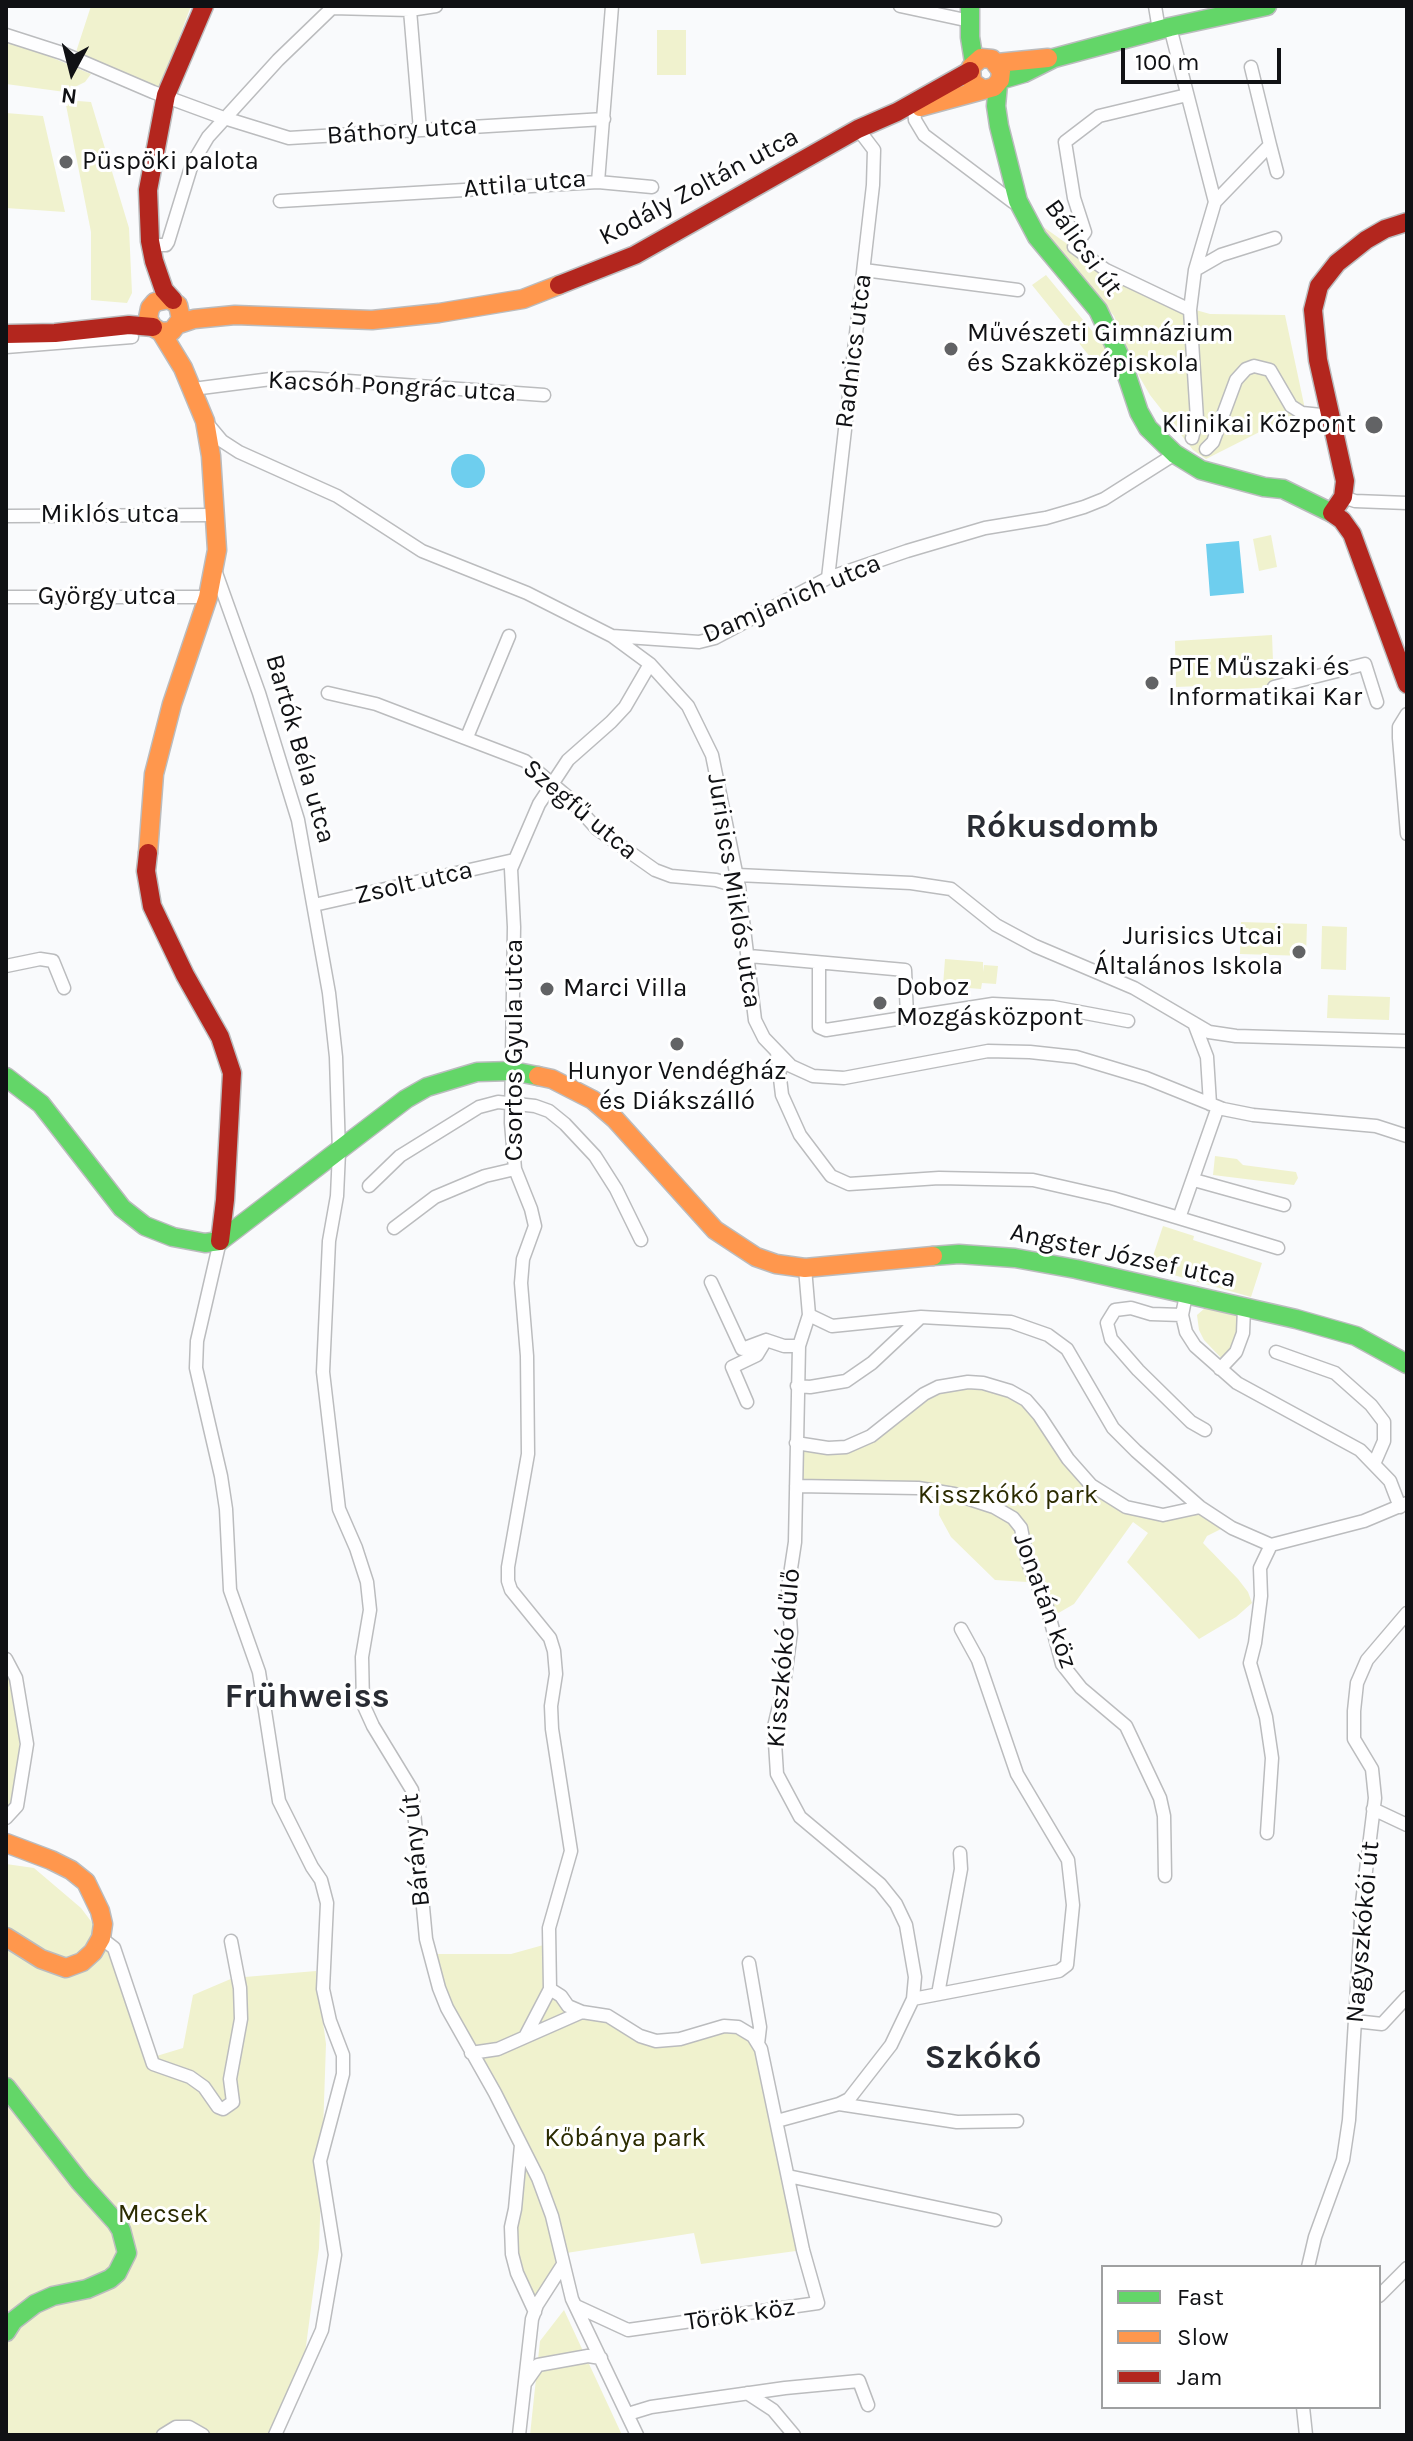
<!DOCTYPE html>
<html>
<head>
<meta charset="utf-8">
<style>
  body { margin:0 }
  #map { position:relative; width:1413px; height:2441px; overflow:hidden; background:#f9fafc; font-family:Karla,sans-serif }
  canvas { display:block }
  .frame { position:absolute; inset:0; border:8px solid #101114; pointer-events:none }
  .legend { position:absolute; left:1101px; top:2265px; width:280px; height:144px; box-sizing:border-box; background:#fff; border:2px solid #9fa0a1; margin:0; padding:10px 14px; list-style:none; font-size:24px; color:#101114 }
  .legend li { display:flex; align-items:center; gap:16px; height:40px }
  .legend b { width:40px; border:2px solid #9fa0a1 }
  .north { position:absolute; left:32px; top:32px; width:80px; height:80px; -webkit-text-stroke:6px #fff; paint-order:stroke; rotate:187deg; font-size:22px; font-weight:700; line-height:32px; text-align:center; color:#101114 }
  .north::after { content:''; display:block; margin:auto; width:28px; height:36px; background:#101114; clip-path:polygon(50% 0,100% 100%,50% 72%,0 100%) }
  .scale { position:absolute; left:1121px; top:48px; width:160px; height:36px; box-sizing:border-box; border:4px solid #101114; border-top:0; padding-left:10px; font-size:24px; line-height:28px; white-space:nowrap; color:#101114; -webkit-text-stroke:6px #fff; paint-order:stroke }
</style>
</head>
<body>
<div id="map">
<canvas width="1413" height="2441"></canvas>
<div class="frame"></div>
<ul class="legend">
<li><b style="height:10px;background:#63d668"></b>Fast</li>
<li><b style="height:10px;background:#ff974d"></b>Slow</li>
<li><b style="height:10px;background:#b3261e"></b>Jam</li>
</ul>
<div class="north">N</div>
<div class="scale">100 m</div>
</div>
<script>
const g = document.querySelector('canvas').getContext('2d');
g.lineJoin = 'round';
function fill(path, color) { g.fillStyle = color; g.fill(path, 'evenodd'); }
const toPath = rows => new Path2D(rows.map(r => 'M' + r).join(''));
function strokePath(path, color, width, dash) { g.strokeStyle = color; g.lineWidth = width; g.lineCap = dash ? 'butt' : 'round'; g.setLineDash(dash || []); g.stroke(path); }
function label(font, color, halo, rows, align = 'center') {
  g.font = font + ' Karla,sans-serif'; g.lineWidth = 6; g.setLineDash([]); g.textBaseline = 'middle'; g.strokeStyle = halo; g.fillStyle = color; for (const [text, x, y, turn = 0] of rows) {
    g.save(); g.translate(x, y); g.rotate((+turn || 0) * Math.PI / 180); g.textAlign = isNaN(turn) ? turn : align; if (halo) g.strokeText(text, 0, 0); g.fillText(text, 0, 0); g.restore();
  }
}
fill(toPath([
  [91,6,191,6,160,88,76,52],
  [657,30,686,30,686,75,657,75],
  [6,43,27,47,91,74,85,82,65,92,6,84],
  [65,100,91,102,129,228,132,293,127,303,91,300,91,232],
  [6,113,43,116,65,212,6,208],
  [1038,223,1105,271,1171,303,1210,314,1285,315,1305,409,1206,459,1193,450,1150,395,1139,376,1114,316],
  [1046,275,1107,349,1095,363,1032,285],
  [1271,535,1277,567,1259,571,1253,539],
  [1272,635,1274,687,1202,691,1201,684,1200,686,1176,687,1175,641],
  [1241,922,1307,924,1306,956,1240,954],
  [1322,926,1347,927,1346,970,1321,969],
  [945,959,983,962,983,972,984,965,998,966,996,984,982,983,981,989,943,986],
  [1328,995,1390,997,1389,1020,1327,1018],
  [1215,1156,1237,1159,1243,1165,1296,1172,1298,1178,1294,1185,1213,1175],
  [1163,1226,1194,1236,1193,1240,1262,1263,1251,1297,1149,1268],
  [1205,1308,1244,1316,1226,1363,1204,1340,1199,1330,1197,1315],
  [982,1386,1022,1401,1058,1450,1127,1511,1199,1513,1223,1528,1207,1536,1203,1543,1238,1579,1248,1592,1252,1603,1236,1617,1199,1639,1127,1562,1148,1533,1133,1522,1074,1604,1055,1615,1043,1606,1027,1582,995,1580,951,1537,939,1515,940,1496,918,1491,798,1489,798,1446,847,1450,925,1397,942,1390],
  [6,1668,22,1726,11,1808,6,1814],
  [6,1864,34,1868,81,1908,115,1953,150,2058,183,2048,193,1995,233,1978,316,1971,326,2044,319,2248,302,2376,282,2435,6,2435],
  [547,1944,551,1976,561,1996,656,2041,724,2026,753,2036,803,2250,701,2264,694,2233,560,2254,562,2266,537,2305,512,2254,521,2145,471,2053,430,1954,511,1954],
  [564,2310,622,2435,530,2435,540,2341]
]), '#f0f2ce');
fill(toPath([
  '451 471a17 17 0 1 1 34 0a17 17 0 1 1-34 0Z',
  [1239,541,1244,593,1210,596,1206,544]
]), '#6eceee');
const street = toPath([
  [900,6,970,21],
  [1155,6,1159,30],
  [332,8,410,10,436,6],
  [410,10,420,130],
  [1170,27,1215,202,1195,270,1190,310,1197,419,1192,438],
  [6,35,62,53,153,92,221,117,289,138,604,119],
  [1187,95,1099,116,1065,142,1074,198,1085,232,1074,247,1106,270,1190,310],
  [914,109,915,120,924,135,1013,202],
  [1270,145,1277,172],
  [598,182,612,6],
  [280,201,598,182,652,187],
  [1215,202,1270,145,1251,67],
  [151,245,166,245,168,242,192,164,208,137,278,60,334,6],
  [864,270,1018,290],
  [1195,270,1221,255,1275,238],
  [6,347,132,337],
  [193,389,271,379,306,378,544,395],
  [207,423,222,441,239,452,337,496,422,551,527,593,612,636,699,642,715,638,828,578,907,551,985,528,1046,518,1084,507,1104,499,1175,454],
  [1206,449,1213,442,1236,380,1246,369,1254,366,1270,370,1291,406,1302,413,1331,416],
  [1343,497,1355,501,1407,503],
  [6,516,214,515],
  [215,570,259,693,298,820,329,993,336,1057,339,1152,337,1196,329,1241,323,1372,339,1509,356,1548,367,1582,370,1610,362,1657,363,1704,373,1726,412,1790,426,1939,439,1988,447,2008,495,2093,538,2178,552,2216,572,2299,637,2435],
  [828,578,873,185,874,150,858,129],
  [6,597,208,597],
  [612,636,650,664,688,706,712,755,739,887,755,1020,764,1038,791,1066,813,1076,844,1078,988,1051,1030,1052,1076,1057,1146,1078,1223,1109,1253,1115,1376,1126,1407,1136],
  [1274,687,1365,664,1377,702],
  [328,693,376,704,525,761,569,798,597,829,655,870,671,876,716,880,739,887],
  [1407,714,1399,727,1399,738,1407,834],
  [467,737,509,636],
  [737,875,911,883,951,889,996,925,1035,946,1134,988,1209,1032,1236,1036,1407,1041],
  [314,905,514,860],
  [749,956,905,970,907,1016],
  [819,963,819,1027,826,1030,993,1004,1053,1007,1128,1021],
  [6,966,40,959,53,961,64,988],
  [1194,1023,1207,1057,1210,1104],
  [777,1053,782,1095,800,1135,831,1176,849,1184,939,1178,1033,1180,1112,1198,1179,1218,1218,1107],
  [1194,1180,1284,1205],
  [369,1186,400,1156,479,1107,498,1102,535,1106,549,1111,565,1124,595,1156,616,1189,641,1240],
  [1179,1218,1278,1248],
  [394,1228,435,1197,485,1176,515,1169],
  [220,1241,197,1341,196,1368,221,1476,226,1509,230,1590,259,1672,279,1801,312,1867,321,1880,327,1903,323,1989,330,2021,343,2055,343,2074,320,2161,335,2255,322,2330,275,2435],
  [711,1282,742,1349,766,1340,784,1346,799,1346],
  [1186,1295,1182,1315,1186,1332,1195,1346,1237,1383,1360,1450,1390,1481,1400,1507],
  [809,1315,832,1326,921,1317,1011,1322,1048,1335,1067,1349,1113,1428,1136,1451,1200,1507,1232,1528,1271,1545,1364,1521,1407,1503],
  [1182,1315,1151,1314,1131,1308,1115,1310,1107,1323,1111,1339,1138,1370,1191,1422,1205,1430],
  [1276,1352,1335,1373,1371,1405,1384,1422,1384,1441,1374,1464],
  [1220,1369,1236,1352,1243,1333,1244,1308],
  [797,1386,810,1387,846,1381,872,1363,921,1317],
  [747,1402,732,1367,757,1355,766,1340],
  [796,1443,828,1448,846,1447,871,1436,924,1394,938,1387,968,1382,983,1383,1010,1391,1026,1400,1039,1415,1068,1459,1091,1485,1126,1507,1163,1515,1200,1507],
  [796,1486,918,1488,954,1494,994,1507,1013,1518,1021,1528,1028,1563,1047,1607,1062,1664,1081,1688,1126,1726,1160,1798,1164,1816,1165,1876],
  [6,1659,16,1678,27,1744,17,1806,6,1818],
  [1373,1809,1407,1825],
  [1267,1833,1272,1758,1266,1717,1250,1663,1255,1643,1261,1596,1260,1568,1271,1545],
  [101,1938,114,1948,153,2064,190,2077,204,2087,218,2107,223,2109,233,2102,230,2079,241,2019,240,1988,231,1941],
  [749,1963,760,2027,758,2044],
  [550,1989,561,1996,568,2006,582,2012],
  [938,1994,961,1869,960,1853],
  [913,1999,1059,1971,1067,1965,1073,1905,1068,1860,1017,1774,978,1660,961,1629],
  [1355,2021,1382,2024,1407,1997],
  [526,2035,550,1989,549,1928,571,1851,552,1729,551,1706,556,1674,554,1651,550,1638,511,1590,508,1581,508,1567,528,1454,527,1356,521,1283,523,1259,535,1226,531,1209,515,1169,511,1123,514,927,511,869,539,804,568,760,611,722,625,707,650,664],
  [471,2053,498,2049,582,2012,608,2016,640,2036,656,2041,680,2039,724,2026,738,2027,753,2036,761,2049,803,2250,818,2303,628,2330,576,2306],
  [839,2104,957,2122,1017,2121],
  [777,2121,839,2104,849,2099,891,2045,913,1999,915,1977,906,1925,896,1904,880,1884,800,1817,777,1774,774,1727,784,1685,791,1632,788,1588,795,1542,799,1346,809,1315,805,1268],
  [521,2145,515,2209,511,2227,512,2254,517,2273,535,2312],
  [788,2176,995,2220],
  [1308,2267,1315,2237,1343,2160,1349,2120,1362,1903,1375,1798,1372,1769,1354,1739,1354,1711,1357,1683,1367,1660,1407,1613],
  [1379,2296,1407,2268],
  [526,2382,538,2365,588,2356,601,2358],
  [747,2393,773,2410,794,2435],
  [1303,2407,1306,2435],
  [628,2414,651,2407,785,2388,859,2381,868,2405],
  [163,2435,176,2427,189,2427,203,2435],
  [519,2435,532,2319,537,2305,562,2266]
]);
const fast = toPath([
  [970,6,970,37,974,62],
  [1000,80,1024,73,1054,58,1170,27,1267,6],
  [998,84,996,106,999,126,1018,201,1037,237,1098,310,1122,361,1139,412,1148,428,1175,454,1201,470,1264,487,1283,489,1332,513],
  [6,1077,41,1104,122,1208,145,1226,173,1237,205,1243,220,1241,406,1099,427,1087,477,1072,512,1071,538,1076],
  [933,1256,959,1254,1015,1258,1076,1269,1296,1319,1356,1336,1407,1364],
  [6,2087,80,2182,116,2222,121,2230,127,2253,117,2273,110,2279,87,2289,53,2296,35,2304,13,2321,6,2332]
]);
const slow = toPath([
  [997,63,1048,58],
  [920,107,994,87,1000,80,1001,71,992,59,981,58,971,67,972,82,981,88],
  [179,324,194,319,235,315,372,320,439,313,523,299,559,285],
  [148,853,154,774,172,704,208,597,217,550,211,456,205,421,183,368,161,332,153,327,148,318,150,308,155,302,169,299,178,305,181,319,172,331,161,332],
  [538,1076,552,1079,593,1100,615,1119,715,1230,756,1257,776,1264,805,1268,933,1256],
  [6,1843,51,1860,71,1870,86,1882,100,1911,103,1924,101,1938,93,1952,82,1962,66,1968,41,1959,6,1937]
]);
const jam = toPath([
  [1407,222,1385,229,1366,240,1337,263,1319,286,1313,310,1318,360,1345,481,1343,497,1332,513,1342,520,1352,534,1407,684],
  [559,285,635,255,858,129,897,112,970,71],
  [173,300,164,290,154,261,150,241,148,190,166,95,204,6],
  [6,334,55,333,129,325,153,327],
  [148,853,146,871,152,906,185,975,220,1037,232,1073,225,1200,220,1241]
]);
strokePath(street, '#bbbcbe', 15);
strokePath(fast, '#bbbcbe', 21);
strokePath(slow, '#bbbcbe', 21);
strokePath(jam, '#bbbcbe', 21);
strokePath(street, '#fefeff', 12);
strokePath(fast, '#63d668', 18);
strokePath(slow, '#ff974d', 18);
strokePath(jam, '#b3261e', 18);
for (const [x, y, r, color] of [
  [66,162,8,"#626365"],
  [951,349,8,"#626365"],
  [1374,425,10,"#626365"],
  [1152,683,8,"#626365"],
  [1299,952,8,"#626365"],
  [547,989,8,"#626365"],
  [880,1003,8,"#626365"],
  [677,1044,8,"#626365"]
]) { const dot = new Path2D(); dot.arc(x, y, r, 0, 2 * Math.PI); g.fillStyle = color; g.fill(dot); strokePath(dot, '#fff', 3); }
label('26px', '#101114', '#fff', [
  ["Báthory utca",402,131,-4],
  ["Attila utca",525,184,-5],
  ["Kodály Zoltán utca",699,187,-28],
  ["Bálicsi út",1083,248,54],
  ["Radnics utca",854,351,-83],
  ["Kacsóh Pongrác utca",392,387,3],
  ["Miklós utca",110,515],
  ["György utca",107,597],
  ["Damjanich utca",792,599,-23],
  ["Bartók Béla utca",300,749,74],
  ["Szegfű utca",580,810,40],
  ["Zsolt utca",414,883,-13],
  ["Jurisics Miklós utca",734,891,81],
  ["Csortos Gyula utca",515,1050,-90],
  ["Angster József utca",1123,1256,12],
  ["Jonatán köz",1045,1601,70],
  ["Kisszkókó dűlő",784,1658,-85],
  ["Bárány út",416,1850,-96],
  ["Nagyszkókói út",1363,1932,-85],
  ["Török köz",740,2315,-8]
]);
label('26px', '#101114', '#fff', [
  ["Püspöki palota",82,162],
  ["Művészeti Gimnázium",967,334],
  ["és Szakközépiskola",967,364],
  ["Klinikai Központ",1356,425,"right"],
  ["PTE Műszaki és",1168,668],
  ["Informatikai Kar",1168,698],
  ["Jurisics Utcai",1283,937,"right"],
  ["Általános Iskola",1283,967,"right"],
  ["Doboz",896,988],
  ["Mozgásközpont",896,1018],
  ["Marci Villa",563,989],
  ["Hunyor Vendégház",677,1072,"center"],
  ["és Diákszálló",677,1102,"center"]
], 'left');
label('26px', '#2b2b00', '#fff', [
  ["Kisszkókó park",1008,1496],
  ["Kőbánya park",625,2139],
  ["Mecsek",163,2215]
]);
label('bold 34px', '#292c33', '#fff', [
  ["Rókusdomb",1062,827],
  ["Frühweiss",307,1697],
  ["Szkókó",983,2058]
]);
</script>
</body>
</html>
